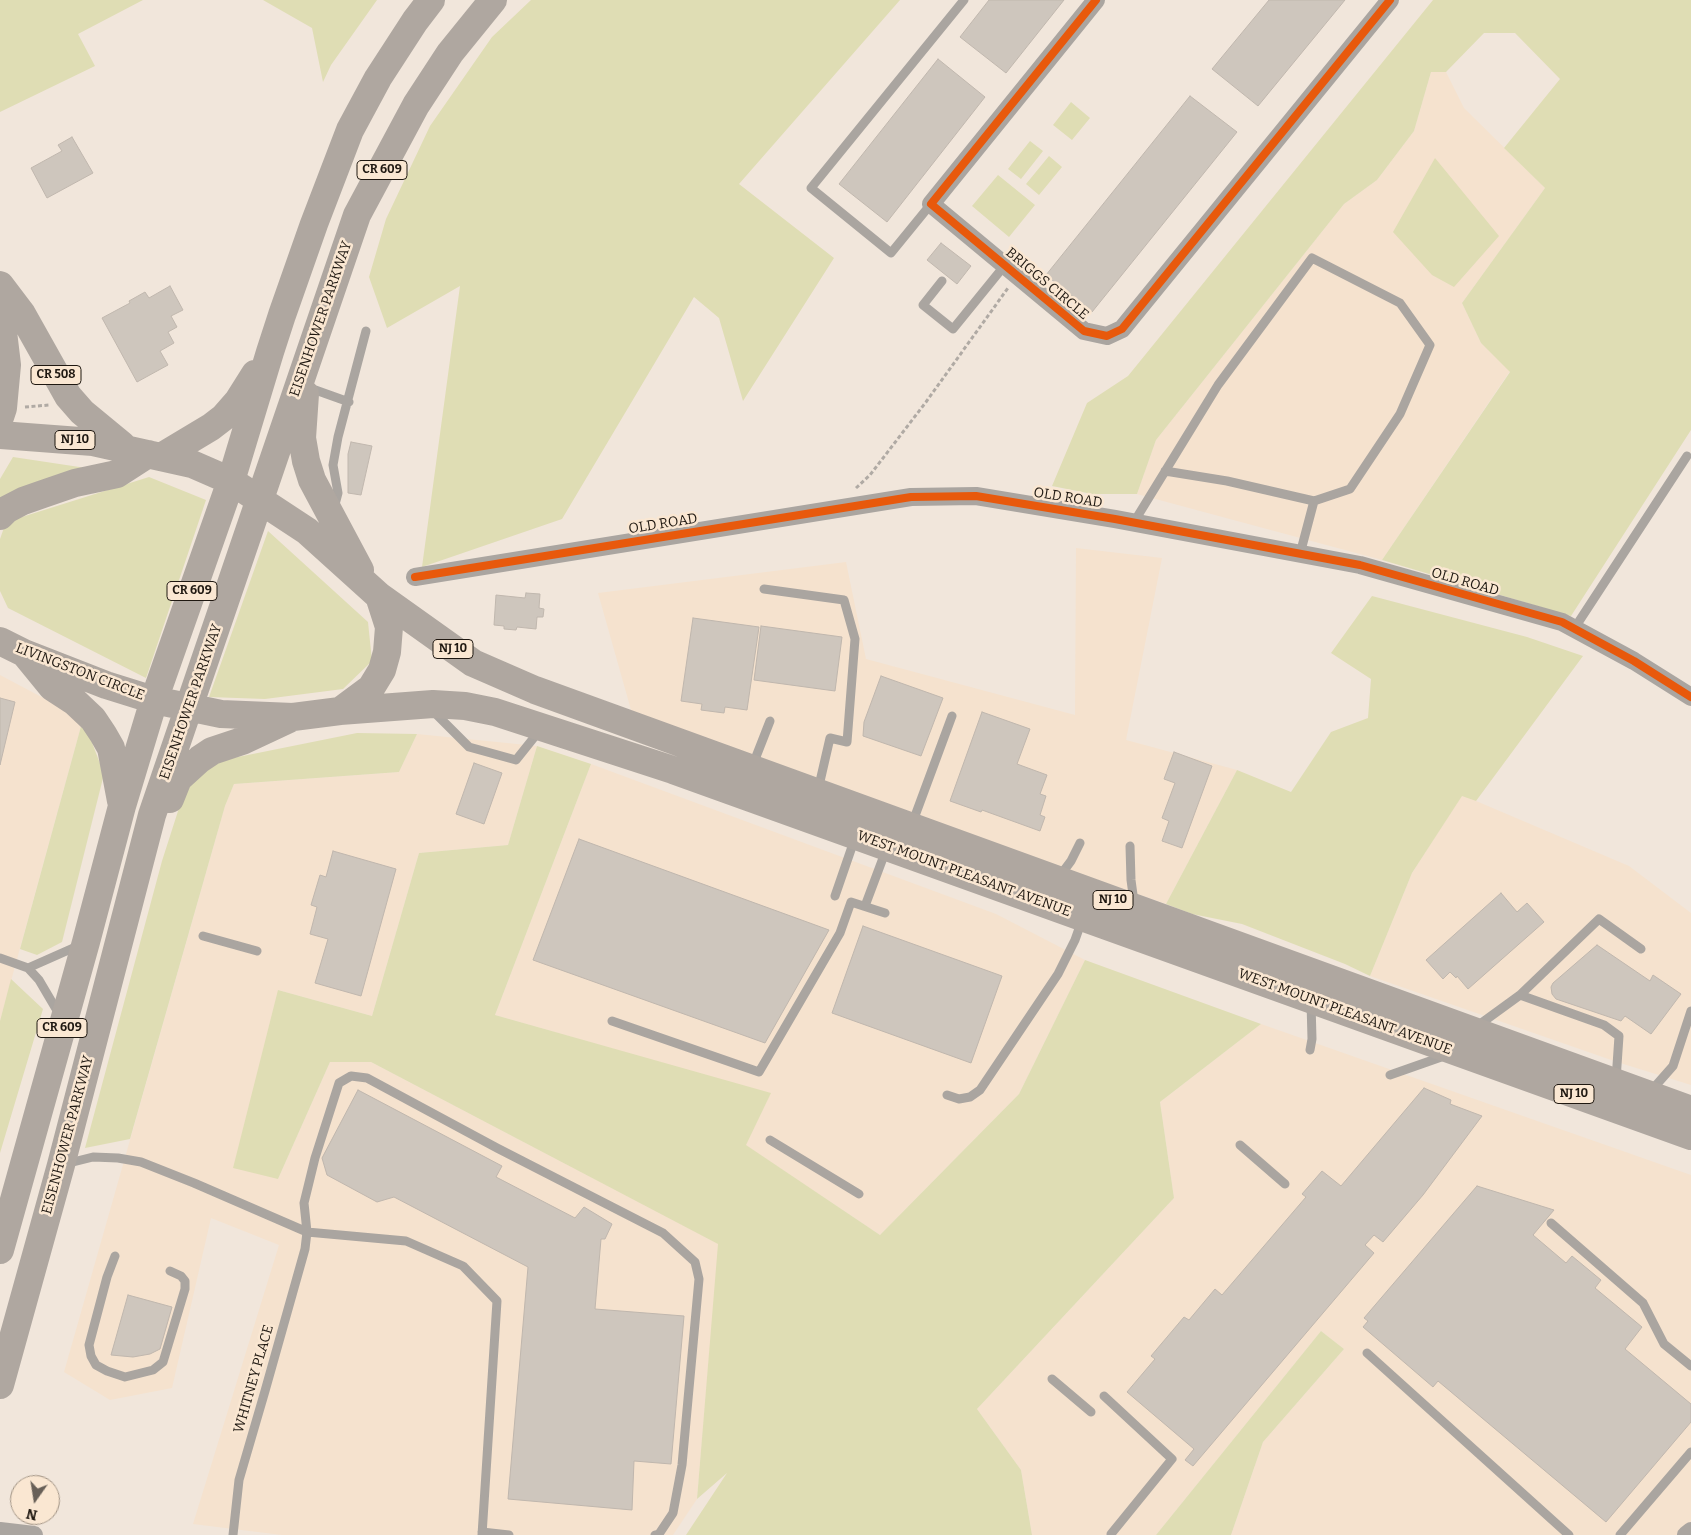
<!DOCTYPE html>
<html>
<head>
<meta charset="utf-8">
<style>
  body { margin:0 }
  #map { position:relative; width:1691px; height:1535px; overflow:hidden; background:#f1e6db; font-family:Bitter,serif }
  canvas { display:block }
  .north { position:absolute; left:10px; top:1475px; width:50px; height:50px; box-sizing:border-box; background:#fae7d2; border:1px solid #a29485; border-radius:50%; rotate:193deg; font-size:14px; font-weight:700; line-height:20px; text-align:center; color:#1f1811 }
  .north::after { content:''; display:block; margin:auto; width:18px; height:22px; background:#686058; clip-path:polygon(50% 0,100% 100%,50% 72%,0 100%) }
</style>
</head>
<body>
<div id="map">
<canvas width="1691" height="1535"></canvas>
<div class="north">N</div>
</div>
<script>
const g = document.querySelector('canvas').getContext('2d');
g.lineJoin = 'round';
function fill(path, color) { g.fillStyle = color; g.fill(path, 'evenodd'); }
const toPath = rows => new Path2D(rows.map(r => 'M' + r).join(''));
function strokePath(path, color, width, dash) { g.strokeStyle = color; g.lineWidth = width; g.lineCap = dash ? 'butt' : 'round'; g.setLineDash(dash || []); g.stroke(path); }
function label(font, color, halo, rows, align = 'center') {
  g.font = font + ' Bitter,serif'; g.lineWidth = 5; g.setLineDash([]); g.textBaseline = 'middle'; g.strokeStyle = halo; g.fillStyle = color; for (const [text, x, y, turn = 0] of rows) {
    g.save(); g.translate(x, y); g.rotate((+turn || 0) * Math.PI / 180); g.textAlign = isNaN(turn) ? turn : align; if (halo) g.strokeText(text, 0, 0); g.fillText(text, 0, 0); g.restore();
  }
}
fill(toPath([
  [1431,72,1446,72,1464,108,1545,188,1462,303,1481,343,1510,371,1382,560,1137,494,1156,440,1344,204,1377,180,1414,131],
  [1076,548,1162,558,1126,740,1237,770,1166,904,633,717,598,593,846,562,866,659,1075,715],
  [0,675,83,719,0,1021],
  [417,734,537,746,508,845,419,853,372,1016,278,990,278,1179,330,1062,371,1062,719,1244,697,1499,673,1535,282,1535,193,1524,279,1245,211,1218,172,1388,110,1400,64,1372,225,806,234,784,399,772],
  [591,764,996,914,1085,960,1019,1094,880,1235,745,1145,770,1094,495,1015],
  [1462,795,1629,866,1691,913,1691,1085,1617,1062,1370,976,1412,873],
  [1261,1024,1691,1175,1691,1535,1231,1535,1263,1442,1344,1349,1321,1331,1156,1535,1032,1535,1021,1470,977,1409,1174,1198,1160,1102]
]), '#f5e2ce');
fill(toPath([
  [0,0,143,0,78,34,95,66,0,112],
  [263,0,377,0,331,65,323,82,312,28],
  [531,0,900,0,739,184,834,258,743,401,719,318,694,297,562,519,422,567,460,286,387,328,369,277,386,219,430,126,492,37],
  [1433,0,1691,0,1691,430,1571,616,1382,560,1510,372,1481,343,1462,303,1545,188,1504,148,1560,79,1515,33,1484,33,1446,72,1431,72,1414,131,1377,180,1344,204,1156,440,1137,494,1092,494,1052,486,1087,403,1128,376],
  [1071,102,1090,118,1072,140,1053,125],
  [1030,141,1043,151,1021,179,1008,169],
  [1049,156,1062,167,1039,195,1026,184],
  [1435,158,1499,236,1454,287,1432,275,1393,232],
  [998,175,1035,205,1009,237,972,206],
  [13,457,86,468,0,501,0,479],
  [149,477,206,500,146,678,8,608,0,591,0,539,6,522],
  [268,531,368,622,372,661,343,689,265,699,209,697],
  [1372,596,1527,637,1583,656,1476,801,1462,796,1412,873,1370,976,1345,964,1242,924,1192,914,1166,904,1237,770,1291,792,1331,732,1368,718,1371,679,1331,653],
  [83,719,104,774,62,942,37,955,20,949],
  [357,733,417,734,399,772,234,784,225,806,130,1139,85,1148,162,861,187,783,218,761],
  [537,746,591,764,495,1015,771,1093,746,1145,880,1235,1019,1094,1085,960,1261,1024,1160,1102,1174,1198,977,1409,1021,1470,1032,1535,686,1535,727,1473,697,1499,718,1244,371,1062,330,1062,278,1179,233,1168,278,990,372,1016,419,853,508,845],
  [11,979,43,1009,0,1153,0,1021],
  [1321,1331,1344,1349,1263,1442,1231,1535,1156,1535]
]), '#dfddb4');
const building = toPath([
  [989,0,1064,0,1006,73,960,37,989,0],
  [1269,0,1345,0,1258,106,1212,69,1269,0],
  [938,59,985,97,887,222,839,184,938,59],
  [1190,96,1237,132,1092,312,1046,275,1190,96],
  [72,137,93,173,47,198,31,168,62,151,58,145,72,137],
  [941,243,971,266,957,284,927,260,941,243],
  [170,286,183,310,171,316,177,327,168,332,174,343,160,351,168,365,137,382,102,318,130,303,129,301,145,292,149,298,170,286],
  [351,442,372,446,361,495,348,493,348,454,351,442],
  [526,593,540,594,539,608,544,609,543,617,537,617,536,629,517,627,516,630,504,629,504,626,494,625,496,595,525,598,526,593],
  [693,618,759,627,747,710,725,707,724,713,701,710,702,704,681,701,693,618],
  [761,626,842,637,835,691,754,680,761,626],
  [881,676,943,698,921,756,863,736,864,722,881,676],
  [0,698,15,702,0,765,0,698],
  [982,712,1030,729,1017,764,1047,775,1040,794,1046,796,1040,815,1045,817,1040,831,982,810,981,812,950,801,982,712],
  [1174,752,1212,766,1182,848,1162,841,1169,821,1162,818,1175,783,1164,779,1174,752],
  [474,763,502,773,484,824,456,814,474,763],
  [579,839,829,930,765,1043,533,960,579,839],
  [333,851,396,869,361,996,315,983,328,939,310,934,317,907,311,905,320,875,326,877,333,851],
  [1501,893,1517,912,1527,903,1544,922,1468,989,1457,976,1456,978,1450,972,1443,979,1426,960,1501,893],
  [863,926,1002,976,971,1063,832,1013,863,926],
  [1597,945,1650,981,1653,975,1681,994,1651,1034,1625,1016,1621,1021,1556,999,1552,994,1551,987,1553,983,1597,945],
  [1424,1088,1451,1100,1450,1104,1482,1116,1423,1195,1383,1242,1374,1235,1365,1245,1374,1253,1193,1466,1185,1460,1194,1449,1127,1392,1155,1359,1151,1356,1184,1317,1189,1320,1215,1289,1222,1295,1306,1197,1302,1194,1322,1171,1341,1186,1424,1088],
  [358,1090,502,1166,496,1177,575,1218,584,1207,612,1224,605,1239,601,1239,595,1309,684,1316,671,1464,634,1461,632,1510,508,1499,528,1267,394,1197,377,1202,327,1175,322,1158,358,1090],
  [1477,1186,1554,1210,1533,1235,1566,1263,1572,1256,1601,1280,1595,1288,1642,1327,1625,1349,1691,1404,1691,1422,1606,1522,1438,1381,1433,1387,1363,1327,1368,1321,1364,1318,1477,1186],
  [128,1295,172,1307,160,1349,150,1354,133,1357,111,1355,128,1295]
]);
fill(building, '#cec6bd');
strokePath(building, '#c0b7ae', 1);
strokePath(toPath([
  [25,407,49,405],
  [856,488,870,475,926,402,1008,288]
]), '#b0aaa4', 3, [4, 2.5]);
strokePath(toPath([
  [931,204,891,253,811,188,964,0],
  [942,281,923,305,953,329,1005,265],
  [307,387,349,402],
  [1165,471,1227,481,1314,501],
  [334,508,338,493,333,465,338,437,366,331],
  [1134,522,1218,385,1312,258,1400,303,1430,345,1400,414,1350,489,1314,501,1300,554],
  [764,589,844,600,855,639,847,742,830,738,818,790],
  [1574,629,1687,456],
  [432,710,469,747,516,760,540,730],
  [752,767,770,721],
  [912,824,952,716],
  [1130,846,1131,880,1134,902],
  [1059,877,1071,861,1080,843],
  [835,896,855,838],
  [865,906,886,850],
  [203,936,257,951],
  [0,958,28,968,39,980,59,1014],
  [28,968,80,945],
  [612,1021,759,1072,840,933,851,902,885,913],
  [1476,1027,1520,995],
  [1310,1050,1312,1039,1311,1002],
  [1390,1075,1447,1055],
  [1616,1080,1619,1036,1604,1025,1520,995,1599,919,1641,949],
  [1650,1092,1673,1066,1691,1011],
  [947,1095,959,1099,970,1097,980,1090,1058,974,1075,940,1082,920],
  [770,1140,859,1194],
  [1240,1145,1285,1184],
  [65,1164,93,1157,118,1158,141,1162,194,1183,307,1232,406,1241,463,1266,497,1301,482,1535],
  [1551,1223,1643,1303,1664,1344,1691,1366],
  [115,1256,107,1277,89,1345,91,1356,96,1365,107,1371,125,1377,153,1370,163,1362,185,1289,185,1281,181,1276,170,1271],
  [1367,1353,1569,1535],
  [1052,1379,1091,1412],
  [1104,1396,1172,1459,1111,1534],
  [482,1532,509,1535],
  [233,1535,239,1480,265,1391,305,1249,307,1232,304,1203,315,1158,339,1083,351,1076,367,1078,497,1148,663,1233,695,1262,699,1279,682,1465,673,1513,659,1534,655,1535],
  [1620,1535,1691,1452]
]), '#aaa5a0', 9);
strokePath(toPath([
  [1096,0,931,204,1084,331,1107,336,1122,329,1390,0],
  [415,577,911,497,976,496,1115,519,1360,565,1562,622,1634,661,1691,697],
  [0,1531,34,1535],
  [1686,1535,1691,1531]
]), '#aaa5a0', 18);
strokePath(toPath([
  [0,285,22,314,68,396,82,412,122,445],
  [0,307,7,365,3,408,0,417],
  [305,394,302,438,306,461,312,480,360,570],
  [0,435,93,442,192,464,231,481,307,531,379,596,473,663,535,690,1691,1110],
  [161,457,211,427,224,417,238,401,255,374],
  [0,516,6,510,23,501,43,494,75,483,117,474,148,454],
  [0,641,24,653,106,685,154,700,221,714,293,717,340,711,433,704,465,706,495,712,673,770,1691,1136],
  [25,654,52,687,75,702,93,719,103,734,111,748,121,801],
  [340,711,371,688,382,670,387,652,389,627,379,596],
  [170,799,178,779,200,759,212,751,242,741,289,719],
  [0,1250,86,942,122,806,154,700,231,481,270,352,282,315,314,224,350,130,378,78,415,21,431,0],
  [0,1385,61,1165,152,815,357,215,416,105,450,53,493,0]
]), '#afa7a0', 28);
strokePath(toPath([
  [1096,0,931,204,1084,331,1107,336,1122,329,1390,0],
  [415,577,911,497,976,496,1115,519,1360,565,1562,622,1634,661,1691,697]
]), '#e8590c', 8);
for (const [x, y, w] of [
  [382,170,50],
  [56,375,50],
  [75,440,40],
  [192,591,50],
  [453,649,40],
  [1113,900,40],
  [62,1028,50],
  [1574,1094,40]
]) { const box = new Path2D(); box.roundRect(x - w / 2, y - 9.5, w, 19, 4); g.fillStyle = '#fae7d2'; g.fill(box); strokePath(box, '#1f1811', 1); }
label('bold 12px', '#1f1811', null, [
  ["CR 609",382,170],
  ["CR 508",56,375],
  ["NJ 10",75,440],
  ["CR 609",192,591],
  ["NJ 10",453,649],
  ["NJ 10",1113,900],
  ["CR 609",62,1028],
  ["NJ 10",1574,1094]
]);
label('14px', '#1f1811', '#fae7d2', [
  ["BRIGGS CIRCLE",1047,284,40],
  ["EISENHOWER PARKWAY",321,319,-71],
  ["OLD ROAD",1068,498,9],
  ["OLD ROAD",663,524,-9],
  ["OLD ROAD",1465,582,16],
  ["LIVINGSTON CIRCLE",80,672,21],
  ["EISENHOWER PARKWAY",191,702,-71],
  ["WEST MOUNT PLEASANT AVENUE",964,874,20],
  ["WEST MOUNT PLEASANT AVENUE",1345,1012,20],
  ["EISENHOWER PARKWAY",68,1135,-75],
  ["WHITNEY PLACE",254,1379,-74]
]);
</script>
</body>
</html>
